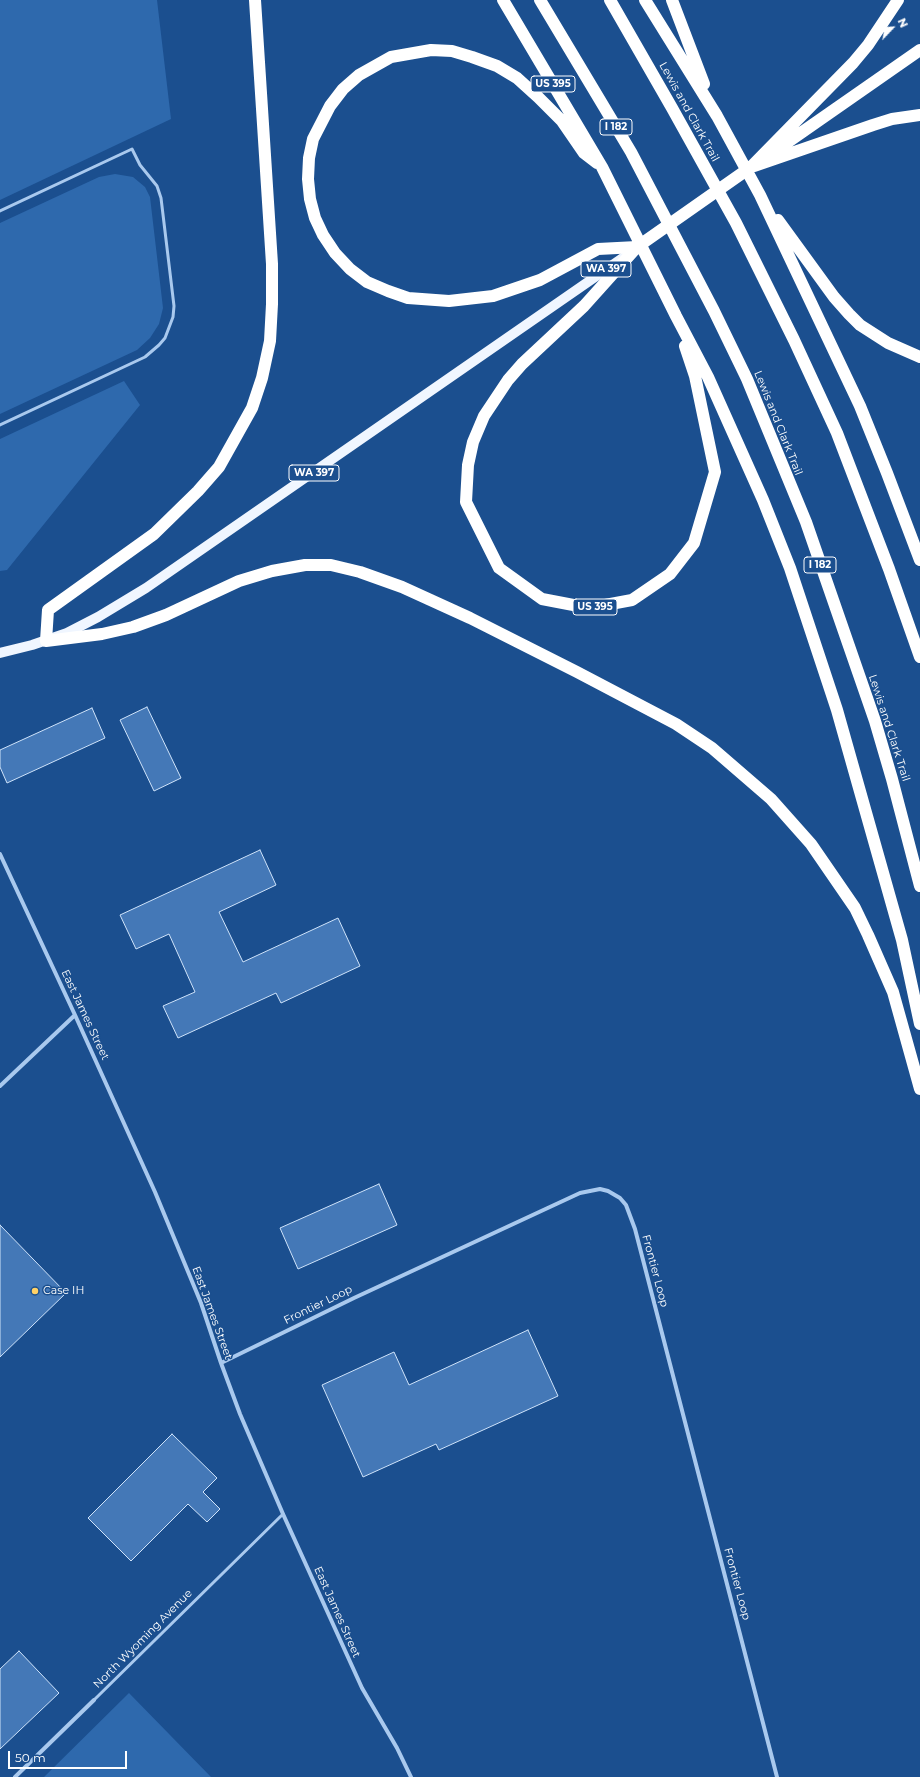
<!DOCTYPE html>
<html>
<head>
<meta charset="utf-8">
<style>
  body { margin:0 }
  #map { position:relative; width:920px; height:1777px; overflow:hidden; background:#1b4f8f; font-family:Montserrat,sans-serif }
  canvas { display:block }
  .north { position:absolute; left:872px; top:8px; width:40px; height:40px; -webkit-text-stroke:3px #1b4f8f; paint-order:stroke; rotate:65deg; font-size:11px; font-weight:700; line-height:16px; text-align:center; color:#fff }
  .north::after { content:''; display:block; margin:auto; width:14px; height:18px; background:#fff; clip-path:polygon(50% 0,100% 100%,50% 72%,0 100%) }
  .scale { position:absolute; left:8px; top:1751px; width:119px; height:18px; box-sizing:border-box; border:2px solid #fff; border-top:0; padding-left:5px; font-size:12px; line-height:14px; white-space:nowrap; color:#fff; -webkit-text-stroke:3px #1b4f8f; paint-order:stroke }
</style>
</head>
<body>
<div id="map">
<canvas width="920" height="1777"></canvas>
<div class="north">N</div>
<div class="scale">50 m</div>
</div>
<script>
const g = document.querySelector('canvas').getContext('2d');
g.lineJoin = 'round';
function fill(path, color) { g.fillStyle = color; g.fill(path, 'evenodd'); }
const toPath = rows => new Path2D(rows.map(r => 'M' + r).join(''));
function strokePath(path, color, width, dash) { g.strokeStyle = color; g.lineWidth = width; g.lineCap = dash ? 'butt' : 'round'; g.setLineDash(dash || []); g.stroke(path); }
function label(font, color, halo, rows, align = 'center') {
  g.font = font + ' Montserrat,sans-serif'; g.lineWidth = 3; g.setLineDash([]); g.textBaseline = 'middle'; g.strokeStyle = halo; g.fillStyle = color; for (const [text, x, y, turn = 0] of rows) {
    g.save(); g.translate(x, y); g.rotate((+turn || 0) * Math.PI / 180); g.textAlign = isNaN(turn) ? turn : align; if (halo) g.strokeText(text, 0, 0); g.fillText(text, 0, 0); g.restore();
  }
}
fill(toPath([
  [0,0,157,0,171,119,0,200],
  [115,174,133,177,145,187,150,197,163,308,159,324,150,338,137,350,0,414,0,223,99,177],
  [124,381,140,405,7,570,0,571,0,439],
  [129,1693,211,1777,44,1777]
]), '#2e69ad');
const building = toPath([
  [147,707,181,778,154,791,120,720,147,707],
  [92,708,105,738,7,783,0,767,0,750,92,708],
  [260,850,276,885,219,912,243,962,338,918,360,966,281,1003,276,993,178,1038,163,1006,195,992,169,934,136,949,120,915,260,850],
  [379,1184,397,1225,298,1269,280,1228,379,1184],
  [0,1225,66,1293,0,1357,0,1225],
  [528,1330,558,1396,439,1450,436,1444,363,1477,322,1385,394,1352,409,1385,528,1330],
  [172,1434,217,1478,203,1492,220,1509,207,1522,188,1504,131,1561,88,1518,172,1434],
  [19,1651,59,1693,0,1749,0,1669,19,1651]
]);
fill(building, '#4478b7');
strokePath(building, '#cfe3fa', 1);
strokePath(toPath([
  [0,211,132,149,140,165,157,186,161,198,174,306,173,317,165,338,159,345,145,357,0,425],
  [94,1700,283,1514]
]), '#a9c9ee', 3);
strokePath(toPath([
  [0,854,75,1015,155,1192,201,1303,221,1363,240,1414,283,1514,362,1688,397,1748,411,1777],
  [0,1086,75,1015],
  [221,1363,354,1298,580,1193,600,1189,608,1191,620,1198,626,1205,635,1229,777,1777],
  [15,1777,94,1700]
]), '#a9c9ee', 4);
strokePath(toPath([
  [0,653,32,645,67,633,98,617,146,588,624,257]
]), '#f0f6ff', 10);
strokePath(toPath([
  [255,0,272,264,272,304,270,341,262,378,252,408,219,467,198,491,154,534,48,610,46,641,102,634,133,627,166,615,239,581,272,571,305,565,331,565,360,572,402,587,470,618,577,672,676,724,712,748,771,799,811,844,855,908,868,935,893,992,920,1089],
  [503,0,602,167,676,316,708,377,763,500,790,568,837,710,902,940,920,1024],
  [540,0,631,152,714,311,747,379,806,522,875,721,892,779,920,886],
  [610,0,672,108,736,223,794,340,837,433,889,569,920,657],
  [645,0,717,116,760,195,860,406,887,473,920,560],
  [672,0,704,84],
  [775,151,920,50],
  [597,163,584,153,562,121,538,97,517,78,497,66,472,57,452,51,431,50,391,57,359,75,343,89,330,106,313,139,309,158,308,179,310,199,315,218,323,235,335,253,350,269,367,282,388,291,408,298,449,301,493,296,540,280,598,249,637,247],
  [754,166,873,125,892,119,920,115],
  [751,167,853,63,868,45,898,0],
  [778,220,834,297,849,314,860,325,888,343,920,357],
  [637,247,584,306,522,364,508,380,484,416,473,442,468,465,466,502,499,568,542,599,589,608,632,600,670,574,694,543,715,472,695,376,685,346]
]), '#fff', 12);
strokePath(toPath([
  [637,247,751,167]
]), '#fff', 12);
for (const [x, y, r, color] of [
  [35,1291,4,"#ffd166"]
]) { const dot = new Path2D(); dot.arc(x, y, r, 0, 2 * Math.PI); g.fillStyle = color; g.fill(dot); strokePath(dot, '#1b4f8f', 1.5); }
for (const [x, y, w] of [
  [553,84,44],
  [616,127,32],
  [606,269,50],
  [314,473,50],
  [820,565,32],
  [595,607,44]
]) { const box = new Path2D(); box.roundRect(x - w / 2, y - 8, w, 16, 3); g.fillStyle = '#1b4f8f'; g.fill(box); strokePath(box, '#fff', 1); }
label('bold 10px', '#fff', null, [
  ["US 395",553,84],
  ["I 182",616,127],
  ["WA 397",606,269],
  ["WA 397",314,473],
  ["I 182",820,565],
  ["US 395",595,607]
]);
label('11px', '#fff', '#1b4f8f', [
  ["Lewis and Clark Trail",689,112,61],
  ["Lewis and Clark Trail",778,423,68],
  ["Lewis and Clark Trail",889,728,72],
  ["East James Street",85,1015,65],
  ["Frontier Loop",655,1271,75],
  ["Frontier Loop",318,1305,-26],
  ["East James Street",212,1313,70],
  ["Frontier Loop",737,1584,75],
  ["East James Street",337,1612,66],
  ["North Wyoming Avenue",143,1639,-45]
]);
label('11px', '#fff', '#1b4f8f', [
  ["Case IH",43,1291]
], 'left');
</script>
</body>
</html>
